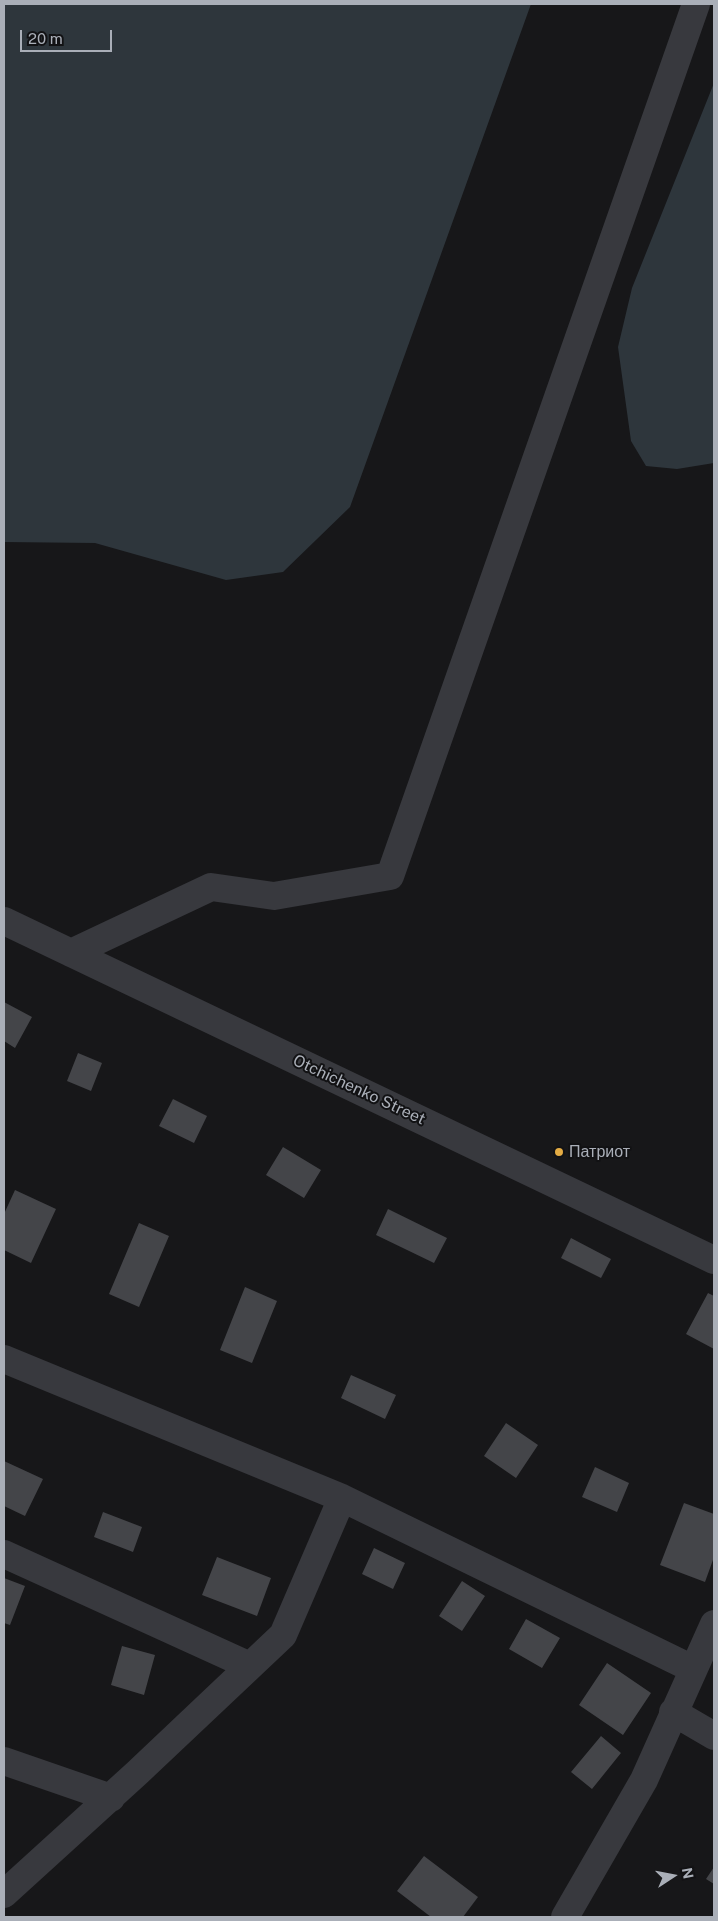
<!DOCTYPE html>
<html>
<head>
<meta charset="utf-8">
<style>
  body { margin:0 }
  #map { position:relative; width:718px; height:1921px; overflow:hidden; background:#171719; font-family:"Public Sans",sans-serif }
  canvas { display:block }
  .frame { position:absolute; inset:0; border:5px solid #aaafb8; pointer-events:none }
  .north { position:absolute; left:648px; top:1851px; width:50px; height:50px; -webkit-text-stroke:4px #121214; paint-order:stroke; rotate:79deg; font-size:14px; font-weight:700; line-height:20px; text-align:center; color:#aaafb8 }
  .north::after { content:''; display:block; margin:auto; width:18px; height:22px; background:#aaafb8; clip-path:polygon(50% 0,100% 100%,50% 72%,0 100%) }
  .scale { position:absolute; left:20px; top:30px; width:92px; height:22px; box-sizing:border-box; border:2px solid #aaafb8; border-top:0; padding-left:6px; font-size:15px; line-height:18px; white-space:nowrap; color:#aaafb8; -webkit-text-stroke:4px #121214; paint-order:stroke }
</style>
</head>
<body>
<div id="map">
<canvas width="718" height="1921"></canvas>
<div class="frame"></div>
<div class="north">N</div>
<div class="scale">20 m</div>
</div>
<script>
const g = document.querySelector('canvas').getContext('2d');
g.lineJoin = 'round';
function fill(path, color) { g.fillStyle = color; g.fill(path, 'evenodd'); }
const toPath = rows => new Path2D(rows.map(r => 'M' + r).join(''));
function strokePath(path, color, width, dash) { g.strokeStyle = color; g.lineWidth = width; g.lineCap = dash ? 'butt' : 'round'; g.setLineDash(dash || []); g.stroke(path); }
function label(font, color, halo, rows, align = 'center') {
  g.font = font + ' "Public Sans",sans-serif'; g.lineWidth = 4; g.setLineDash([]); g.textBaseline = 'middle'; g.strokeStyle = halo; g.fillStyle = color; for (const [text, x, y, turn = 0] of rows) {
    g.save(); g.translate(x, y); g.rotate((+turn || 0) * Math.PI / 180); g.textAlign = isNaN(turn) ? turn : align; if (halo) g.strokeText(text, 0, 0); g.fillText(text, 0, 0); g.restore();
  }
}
fill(toPath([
  [4,4,531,4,350,507,283,572,226,580,95,543,4,542],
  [714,83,714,463,677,469,646,466,631,441,618,347,632,288]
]), '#2e363c');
fill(toPath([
  [4,1002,32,1017,15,1048,4,1041],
  [78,1053,102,1063,91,1091,67,1081],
  [173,1099,207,1116,194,1143,159,1126],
  [283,1147,321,1170,304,1198,266,1175],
  [15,1190,56,1209,31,1263,4,1250,4,1214],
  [388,1209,447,1238,434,1263,376,1235],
  [139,1223,169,1236,139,1307,109,1294],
  [571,1238,611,1259,601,1278,561,1258],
  [245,1287,277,1301,252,1363,220,1350],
  [708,1293,714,1296,714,1349,686,1334],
  [351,1375,396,1395,385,1419,341,1398],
  [506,1423,538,1445,516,1478,484,1456],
  [4,1461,43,1479,25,1516,4,1506],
  [595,1467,629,1483,617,1512,582,1497],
  [684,1503,714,1514,714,1557,705,1582,660,1565],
  [103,1512,142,1527,133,1552,94,1537],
  [374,1548,405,1563,393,1589,362,1574],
  [217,1557,271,1578,257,1616,202,1595],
  [4,1578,25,1586,10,1625,4,1623],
  [462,1581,485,1596,462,1631,439,1616],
  [526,1619,560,1638,542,1668,509,1649],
  [122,1646,155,1655,144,1695,111,1685],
  [607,1663,651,1693,623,1735,579,1705],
  [601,1736,621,1753,592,1789,571,1772],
  [424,1856,478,1897,463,1917,431,1917,397,1891],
  [714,1867,714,1884,706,1879]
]), '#444549');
strokePath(toPath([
  [4,921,714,1260],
  [71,953,211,887,274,896,390,876,696,4],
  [4,1359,342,1498,693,1669],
  [4,1554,250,1666],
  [673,1712,714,1736],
  [4,1761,111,1798],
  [4,1894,137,1773,283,1635,342,1498],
  [565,1917,644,1780,714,1624]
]), '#38393e', 28);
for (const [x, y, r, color] of [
  [559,1152,5,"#e4ac44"]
]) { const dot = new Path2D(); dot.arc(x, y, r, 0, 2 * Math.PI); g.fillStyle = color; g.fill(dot); strokePath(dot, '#121214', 2); }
label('16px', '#aaafb8', '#121214', [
  ["Otchichenko Street",359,1090,25]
]);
label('16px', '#aaafb8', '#121214', [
  ["Патриот",569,1152]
], 'left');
</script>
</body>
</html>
